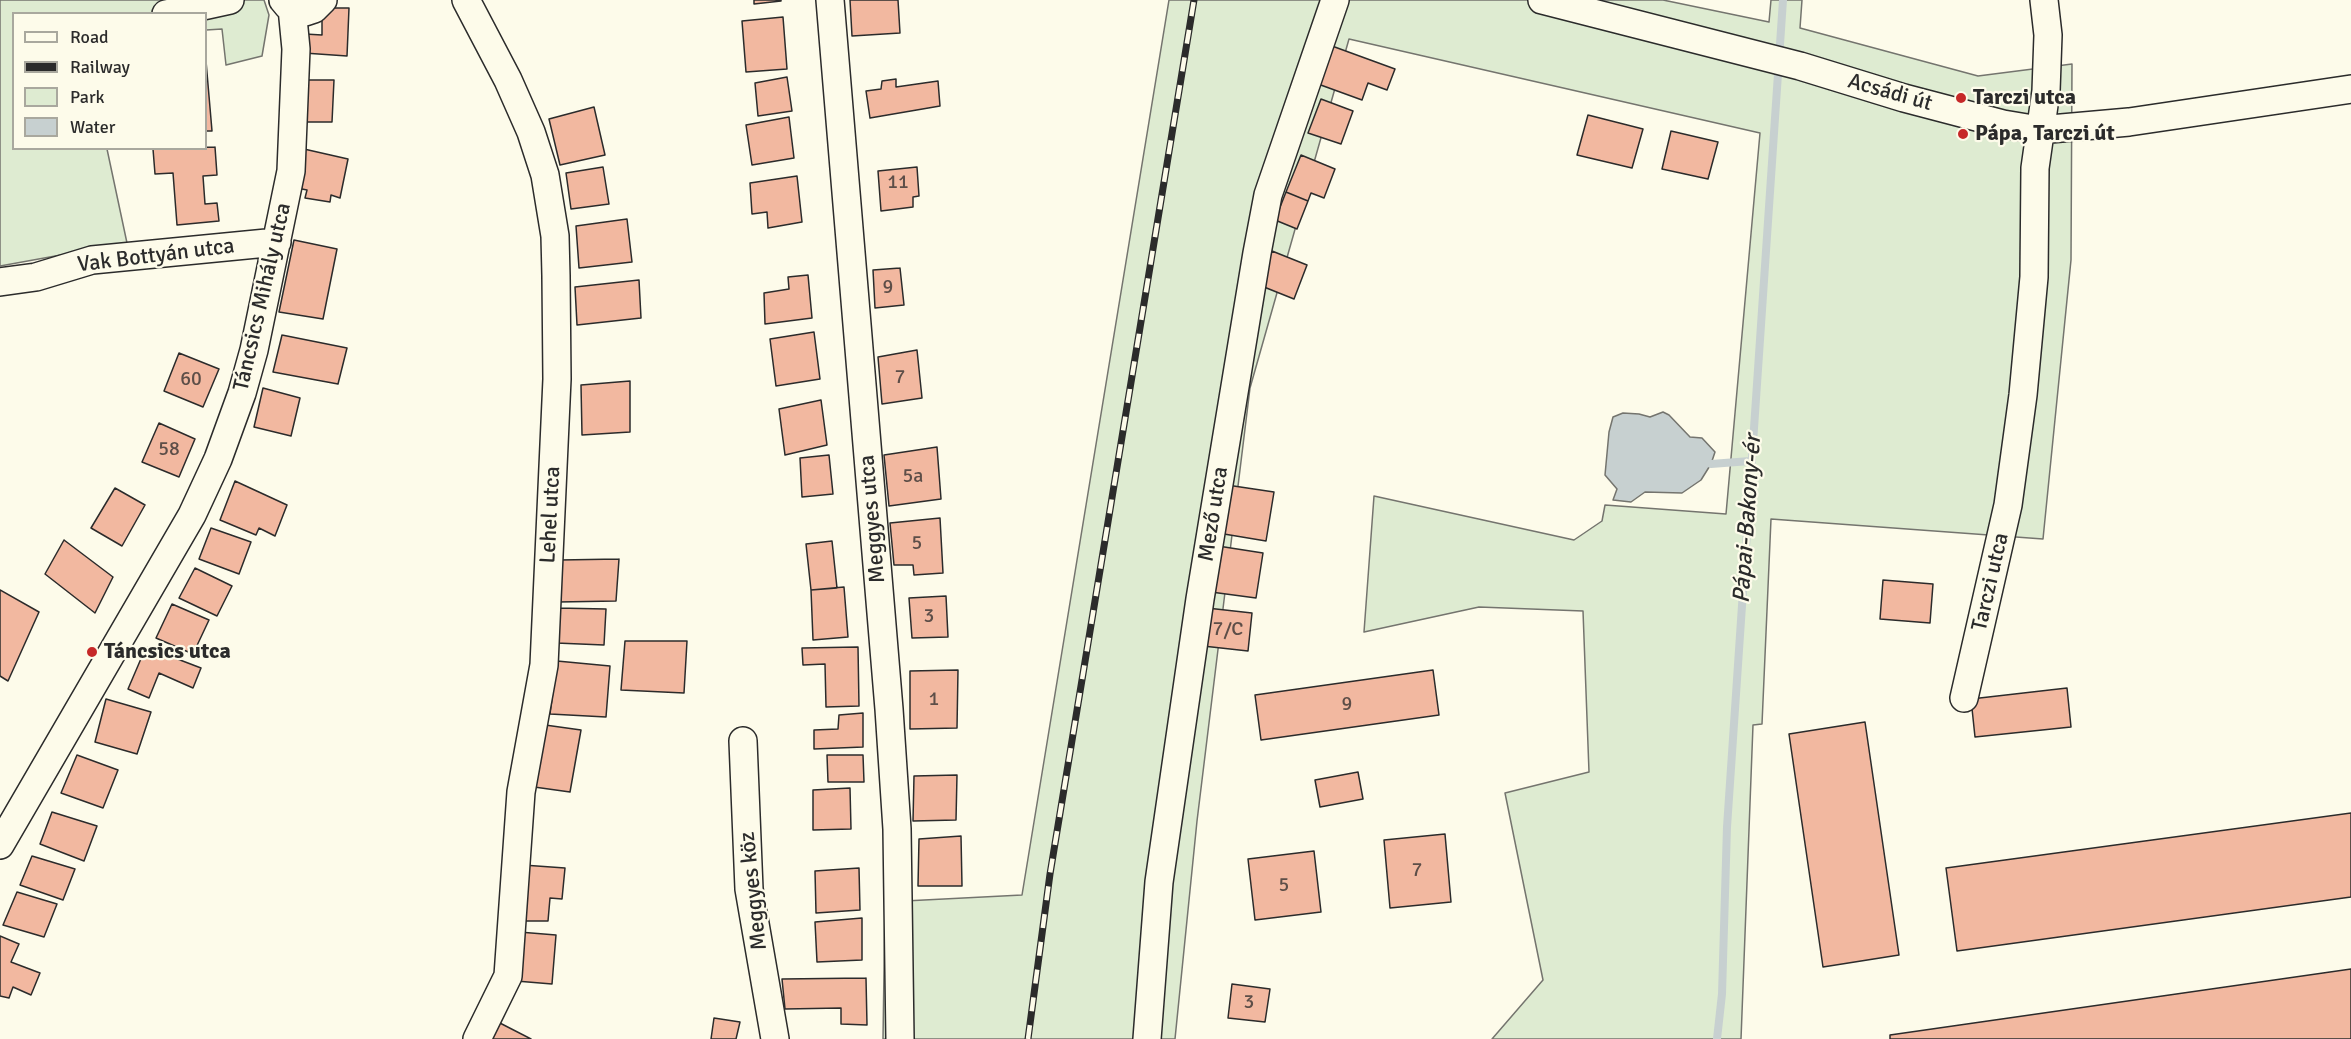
<!DOCTYPE html>
<html>
<head>
<meta charset="utf-8">
<style>
  body { margin:0 }
  #map { position:relative; width:2351px; height:1039px; overflow:hidden; background:#fdfbea; font-family:Signika,sans-serif }
  canvas { display:block }
  .legend { position:absolute; left:12px; top:12px; width:195px; height:138px; box-sizing:border-box; background:#fdfbea; border:2px solid #a9a89e; margin:0; padding:8px 10px; list-style:none; font-size:18px; color:#2b2b2b }
  .legend li { display:flex; align-items:center; gap:12px; height:30px }
  .legend b { width:30px; border:2px solid #a9a89e }
</style>
</head>
<body>
<div id="map">
<canvas width="2351" height="1039"></canvas>
<ul class="legend">
<li><b style="height:8px;background:#fdfbea"></b>Road</li>
<li><b style="height:8px;background:#2b2b2b"></b>Railway</li>
<li><b style="height:16px;background:#deebd1"></b>Park</li>
<li><b style="height:16px;background:#c7d0d0"></b>Water</li>
</ul>
</div>
<script>
const g = document.querySelector('canvas').getContext('2d');
g.lineJoin = 'round';
function fill(path, color) { g.fillStyle = color; g.fill(path, 'evenodd'); }
const toPath = rows => new Path2D(rows.map(r => 'M' + r).join(''));
function strokePath(path, color, width, dash) { g.strokeStyle = color; g.lineWidth = width; g.lineCap = dash ? 'butt' : 'round'; g.setLineDash(dash || []); g.stroke(path); }
function label(font, color, halo, rows, align = 'center') {
  g.font = font + ' Signika,sans-serif'; g.lineWidth = 4.5; g.setLineDash([]); g.textBaseline = 'middle'; g.strokeStyle = halo; g.fillStyle = color; for (const [text, x, y, turn = 0] of rows) {
    g.save(); g.translate(x, y); g.rotate((+turn || 0) * Math.PI / 180); g.textAlign = isNaN(turn) ? turn : align; if (halo) g.strokeText(text, 0, 0); g.fillText(text, 0, 0); g.restore();
  }
}
const green = toPath([
  [0,0,264,0,269,15,262,56,226,65,222,29,206,30,206,14,14,14,14,148,107,149,127,243,0,266,0,0],
  [1169,0,1663,0,1769,22,1771,0,1802,0,1800,28,1978,76,2072,64,2071,260,2043,539,1771,519,1762,724,1753,725,1741,1039,1492,1039,1543,980,1505,793,1589,772,1583,611,1479,607,1364,632,1374,496,1574,540,1602,521,1605,505,1726,514,1760,133,1349,39,1250,388,1197,821,1175,1039,883,1039,885,902,1022,895,1169,0]
]);
fill(green, '#deebd1');
strokePath(green, '#74746e', 1.5);
const water = toPath([
  [1663,412,1669,415,1690,437,1702,438,1715,452,1711,464,1701,480,1682,493,1645,492,1631,502,1613,500,1617,489,1605,475,1609,432,1613,417,1623,413,1639,414,1650,417,1663,412]
]);
fill(water, '#c7d0d0');
strokePath(water, '#74746e', 1.5);
strokePath(toPath([
  [1711,464,1750,461],
  [1717,1039,1722,994,1727,827,1783,0]
]), '#c7d0d0', 8);
const building = toPath([
  [754,0,781,0,781,1,754,4,754,0],
  [850,0,898,0,900,33,852,36,850,0],
  [322,8,349,8,347,56,304,53,305,34,322,35,322,8],
  [783,17,787,69,746,72,742,21,783,17],
  [1332,46,1395,69,1387,90,1368,83,1362,100,1318,84,1332,46],
  [206,61,212,131,206,131,206,61],
  [787,77,792,111,758,116,755,83,787,77],
  [896,79,896,87,938,81,940,106,870,118,866,91,881,89,882,81,896,79],
  [301,80,334,80,332,122,299,122,301,80],
  [1321,99,1353,111,1341,144,1308,133,1321,99],
  [594,107,605,155,560,165,549,119,594,107],
  [1588,115,1643,129,1632,168,1577,155,1588,115],
  [789,117,794,158,752,165,746,125,789,117],
  [1671,131,1718,142,1708,179,1662,169,1671,131],
  [215,147,217,175,203,176,205,204,217,203,219,221,177,225,173,173,155,174,153,149,215,147],
  [304,149,348,159,340,198,331,195,330,202,305,198,307,190,297,188,304,149],
  [1301,155,1335,169,1324,198,1311,193,1308,201,1286,192,1301,155],
  [603,167,609,204,571,209,566,173,603,167],
  [917,167,919,196,913,197,913,207,881,211,878,171,917,167],
  [797,176,802,222,768,228,767,212,752,214,750,183,797,176],
  [1286,192,1308,201,1297,229,1275,220,1286,192],
  [627,219,632,262,579,268,576,226,627,219],
  [294,240,337,249,323,319,279,312,294,240],
  [1272,251,1307,265,1294,299,1259,285,1272,251],
  [900,268,904,305,875,308,873,270,900,268],
  [808,275,812,318,765,324,764,293,789,289,788,277,808,275],
  [639,280,641,318,577,325,575,287,639,280],
  [814,332,820,379,776,386,770,339,814,332],
  [282,335,347,348,338,384,273,372,282,335],
  [917,350,922,398,882,404,878,357,917,350],
  [179,353,219,369,203,407,164,391,179,353],
  [630,381,630,432,582,435,581,385,630,381],
  [263,388,300,398,291,436,254,427,263,388],
  [821,400,827,445,785,455,779,409,821,400],
  [159,423,195,439,179,477,142,462,159,423],
  [937,447,941,499,889,506,884,455,937,447],
  [829,455,833,494,802,497,800,458,829,455],
  [235,481,287,505,275,536,259,528,256,535,220,520,235,481],
  [1227,485,1274,492,1266,541,1218,533,1227,485],
  [115,488,145,505,122,546,91,528,115,488],
  [940,518,943,573,914,575,913,565,894,565,890,523,940,518],
  [211,528,251,542,239,574,199,559,211,528],
  [64,540,113,577,95,613,45,574,64,540],
  [832,541,837,588,811,590,806,544,832,541],
  [1218,546,1263,553,1256,598,1211,592,1218,546],
  [619,559,616,601,558,602,560,560,619,559],
  [195,568,232,586,217,616,179,598,195,568],
  [1883,580,1933,584,1930,623,1880,619,1883,580],
  [844,587,848,637,813,640,811,590,844,587],
  [0,590,39,612,8,681,0,676,0,590],
  [946,596,948,637,912,638,909,598,946,596],
  [172,604,209,620,193,654,156,638,172,604],
  [557,608,606,609,604,645,556,643,557,608],
  [1207,608,1252,613,1248,651,1203,646,1207,608],
  [625,641,687,641,684,693,621,690,625,641],
  [146,647,201,668,193,688,159,673,149,698,128,689,146,647],
  [858,647,859,706,826,707,825,664,803,665,802,648,858,647],
  [557,661,610,666,606,717,550,714,557,661],
  [958,670,957,728,910,729,910,671,958,670],
  [1433,670,1439,715,1261,740,1255,695,1433,670],
  [2067,688,2071,727,1975,737,1971,699,2067,688],
  [106,699,151,712,137,754,95,742,106,699],
  [863,713,863,747,814,749,814,730,838,729,839,715,863,713],
  [1865,722,1899,955,1823,967,1789,734,1865,722],
  [538,724,581,730,570,792,527,786,538,724],
  [77,755,118,770,103,808,61,793,77,755],
  [827,755,863,755,864,782,828,782,827,755],
  [1358,772,1363,799,1320,807,1315,780,1358,772],
  [957,775,956,820,913,821,914,776,957,775],
  [850,788,851,829,813,830,813,790,850,788],
  [52,812,97,826,84,861,40,844,52,812],
  [2351,813,2351,897,1957,951,1946,868,2351,813],
  [1445,834,1451,902,1390,908,1384,840,1445,834],
  [961,836,962,886,918,886,919,839,961,836],
  [1314,851,1321,912,1255,920,1248,859,1314,851],
  [32,856,75,869,63,900,20,885,32,856],
  [523,865,565,868,562,899,550,898,548,921,519,921,523,865],
  [859,868,860,910,816,913,815,871,859,868],
  [17,892,57,904,44,937,3,925,17,892],
  [862,918,862,960,817,962,815,922,862,918],
  [519,932,556,935,552,984,516,981,519,932],
  [0,936,19,944,11,962,40,973,31,995,13,987,9,998,0,996,0,936],
  [2351,969,2351,1039,1890,1039,1890,1035,2351,969],
  [866,978,867,1025,841,1024,841,1008,785,1009,782,979,866,978],
  [1232,984,1270,989,1265,1022,1228,1018,1232,984],
  [714,1018,740,1022,736,1039,711,1039,714,1018],
  [496,1021,531,1039,487,1039,496,1021]
]);
fill(building, '#f2b8a0');
strokePath(building, '#2b2b2b', 1.5);
const minor = toPath([
  [283,0,288,6,296,11,305,12,314,9,323,0],
  [466,0,508,80,531,132,545,175,555,236,556,276,557,379,544,665,521,792,508,976,477,1039],
  [830,0,889,709,897,829,900,1039],
  [1542,0,1800,66,1904,98,2003,124,2039,130,2129,122,2351,89],
  [166,14,230,0],
  [0,282,36,277,92,260,277,242],
  [1964,698,2008,505,2023,395,2034,277,2035,168,2046,91,2048,35,2044,0],
  [743,741,749,889,775,1039],
  [0,845,192,515,218,459,242,393,254,350,291,171,296,49,292,8],
  [1147,1039,1159,882,1200,599,1257,253,1268,195,1335,0]
]);
strokePath(minor, '#2b2b2b', 30);
strokePath(minor, '#fdfbea', 27);
const rail = toPath([
  [1028,1039,1050,874,1194,0]
]);
strokePath(rail, '#2b2b2b', 7);
strokePath(rail, '#fdfbea', 4.5, [14]);
for (const [x, y, r, color] of [
  [1961,98,6,"#c62828"],
  [1963,134,6,"#c62828"],
  [92,652,6,"#c62828"]
]) { const dot = new Path2D(); dot.arc(x, y, r, 0, 2 * Math.PI); g.fillStyle = color; g.fill(dot); strokePath(dot, '#fdfbea', 2); }
label('20px', '#5d4e48', null, [
  ["11",898,183],
  ["9",888,288],
  ["7",900,378],
  ["60",191,380],
  ["58",169,450],
  ["5a",913,477],
  ["5",917,544],
  ["3",929,617],
  ["7/C",1228,630],
  ["1",934,700],
  ["9",1347,705],
  ["7",1417,871],
  ["5",1284,886],
  ["3",1249,1003]
]);
label('22px', '#2b2b2b', '#fdfbea', [
  ["Acsádi út",1890,93,16],
  ["Vak Bottyán utca",156,256,-7],
  ["Táncsics Mihály utca",263,297,-77],
  ["Mező utca",1214,514,-81],
  ["Lehel utca",551,515,-87],
  ["Meggyes utca",873,519,-95],
  ["Tarczi utca",1991,582,-77],
  ["Meggyes köz",754,891,-96]
]);
label('bold 22px', '#2b2b2b', '#fdfbea', [
  ["Tarczi utca",1973,98],
  ["Pápa, Tarczi út",1975,134],
  ["Táncsics utca",104,652]
], 'left');
label('italic 24px', '#2b2b2b', '#fdfbea', [
  ["Pápai-Bakony-ér",1748,519,-86]
]);
</script>
</body>
</html>
